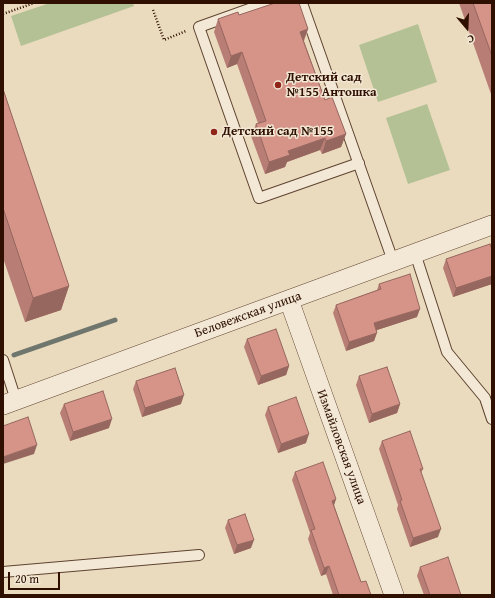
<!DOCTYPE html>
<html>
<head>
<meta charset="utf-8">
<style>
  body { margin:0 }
  #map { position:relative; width:495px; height:598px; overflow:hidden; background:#ebdbbe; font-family:"Gentium Book Plus",serif }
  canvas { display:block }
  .frame { position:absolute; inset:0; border:4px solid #2f1000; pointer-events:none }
  .north { position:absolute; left:447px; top:8px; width:40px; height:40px; -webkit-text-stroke:3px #f2e8d5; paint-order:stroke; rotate:161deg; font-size:11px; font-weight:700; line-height:16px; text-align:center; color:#2f1000 }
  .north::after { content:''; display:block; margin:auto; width:14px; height:18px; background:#2f1000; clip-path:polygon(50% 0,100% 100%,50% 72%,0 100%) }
  .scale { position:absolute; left:8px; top:572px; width:52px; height:18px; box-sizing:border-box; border:2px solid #2f1000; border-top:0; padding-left:5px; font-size:12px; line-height:14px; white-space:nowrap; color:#2f1000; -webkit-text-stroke:3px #f2e8d5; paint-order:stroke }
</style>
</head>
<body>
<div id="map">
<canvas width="495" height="598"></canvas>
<div class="frame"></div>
<div class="north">С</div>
<div class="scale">20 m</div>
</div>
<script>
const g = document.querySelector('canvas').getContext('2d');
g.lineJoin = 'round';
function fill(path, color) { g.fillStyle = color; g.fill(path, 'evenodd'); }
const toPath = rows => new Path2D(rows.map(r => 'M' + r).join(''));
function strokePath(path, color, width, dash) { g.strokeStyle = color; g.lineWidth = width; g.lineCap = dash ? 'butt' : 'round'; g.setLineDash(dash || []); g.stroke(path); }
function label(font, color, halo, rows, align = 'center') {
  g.font = font + ' "Gentium Book Plus",serif'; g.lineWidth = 3; g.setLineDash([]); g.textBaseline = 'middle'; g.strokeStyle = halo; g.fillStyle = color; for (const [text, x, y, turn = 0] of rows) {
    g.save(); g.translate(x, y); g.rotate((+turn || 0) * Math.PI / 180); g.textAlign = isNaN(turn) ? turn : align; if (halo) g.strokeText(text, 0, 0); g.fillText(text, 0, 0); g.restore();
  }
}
fill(toPath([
  [50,3,133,3,134,6,21,46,11,16],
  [418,24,437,82,378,102,359,45],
  [427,104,450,170,408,184,386,118]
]), '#b3c195');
strokePath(toPath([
  [14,355,115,320]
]), '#6f766d', 5);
const service = toPath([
  [266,3,199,27,259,198,359,163],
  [302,3,393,261],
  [415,253,447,352,485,398,492,419],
  [3,360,16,400],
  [3,572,199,555]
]);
const minor = toPath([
  [289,300,394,595],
  [3,405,492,225]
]);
strokePath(service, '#5e4330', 12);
strokePath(minor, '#5e4330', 20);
strokePath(toPath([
  [153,10,164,40,186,31],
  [3,14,34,3]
]), '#2f1000', 2.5, [1, 2]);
strokePath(service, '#f2e8d5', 10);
strokePath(minor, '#f2e8d5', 19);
fill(toPath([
  [459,3,492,3,492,97],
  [239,15,308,29,304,41,325,100,346,134,341,147,322,154,320,150,287,162,285,167,265,174,251,136,256,124,258,123,237,64,227,68,214,32,218,19],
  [3,89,69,286,61,310,25,322,3,258],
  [492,249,492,284,453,297,443,268,446,259],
  [379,284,417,317,377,330,374,341,346,351,333,313,336,305,377,290],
  [247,339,289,366,286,375,258,385,244,347],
  [359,376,400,404,397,413,369,423,356,385],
  [136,381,181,404,142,417,133,389],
  [64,404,109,428,70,441,60,413],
  [268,407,306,443,278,453,265,415],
  [382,441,423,469,421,473,438,537,410,547,397,509,398,505,379,449],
  [295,472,336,499,334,505,361,582,371,595,333,595,326,574,321,576,308,539,310,533,292,480],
  [228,520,251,548,234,554,225,528],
  [420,567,461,595,424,595,417,576]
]), '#b87e75');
fill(toPath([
  [308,29,303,41,300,32],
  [242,52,237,64,227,68,231,56],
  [346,134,341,147,322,154,326,141],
  [325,138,320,150,287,162,285,167,265,174,269,162,288,151],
  [492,276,492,284,453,297,456,288],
  [69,286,61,310,25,322,33,298],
  [420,309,417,317,371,332,374,323],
  [377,333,374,341,346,351,349,342],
  [289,366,286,375,258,385,261,376],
  [184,395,181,404,142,417,145,408],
  [400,404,397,413,369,423,372,414],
  [112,419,109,428,70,441,73,432],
  [309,434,306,443,278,453,281,444],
  [37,445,34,454,3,464,3,457],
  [336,499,333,508,332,501],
  [441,529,438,537,410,547,413,538],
  [254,540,251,548,234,554,237,545],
  [329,566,326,574,321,576,324,568]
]), '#96675f');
const building = toPath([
  [275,3,299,3,308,29,300,32,325,100,332,97,346,134,326,141,325,138,288,151,290,155,269,162,256,124,266,121,242,52,231,56,218,19,238,12,239,15,275,3],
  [473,3,492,3,492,56,473,3],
  [3,89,69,286,33,298,3,208,3,89],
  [490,244,492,249,492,276,456,288,446,259,490,244],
  [410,274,420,309,374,323,377,333,349,342,336,305,381,289,379,284,410,274],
  [276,329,289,366,261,376,247,339,276,329],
  [387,367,400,404,372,414,359,376,387,367],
  [175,368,184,395,145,408,136,381,175,368],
  [103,391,112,419,73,432,64,404,103,391],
  [296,397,309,434,281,444,268,407,296,397],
  [28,417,37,445,3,457,3,426,28,417],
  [410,431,423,469,420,469,441,529,413,538,400,501,402,500,382,441,410,431],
  [323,462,336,499,332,501,361,582,366,581,371,595,339,595,329,566,324,568,311,530,315,529,295,472,323,462],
  [245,514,254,540,237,545,228,520,245,514],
  [448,557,461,595,430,595,420,567,448,557]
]);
fill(building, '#d69388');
strokePath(building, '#96675f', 1);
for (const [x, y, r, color] of [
  [278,85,4,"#8f2418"],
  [214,132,4,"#8f2418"]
]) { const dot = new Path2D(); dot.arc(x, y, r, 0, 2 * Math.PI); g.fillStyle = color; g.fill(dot); strokePath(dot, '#f2e8d5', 1.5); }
label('bold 13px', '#2f1000', '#f2e8d5', [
  ["Детский сад",286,78],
  ["№155 Антошка",286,93],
  ["Детский сад №155",222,132]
], 'left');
label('13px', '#2f1000', '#f2e8d5', [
  ["Беловежская улица",248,315,-20],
  ["Измайловская улица",341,447,70]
]);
</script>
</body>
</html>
